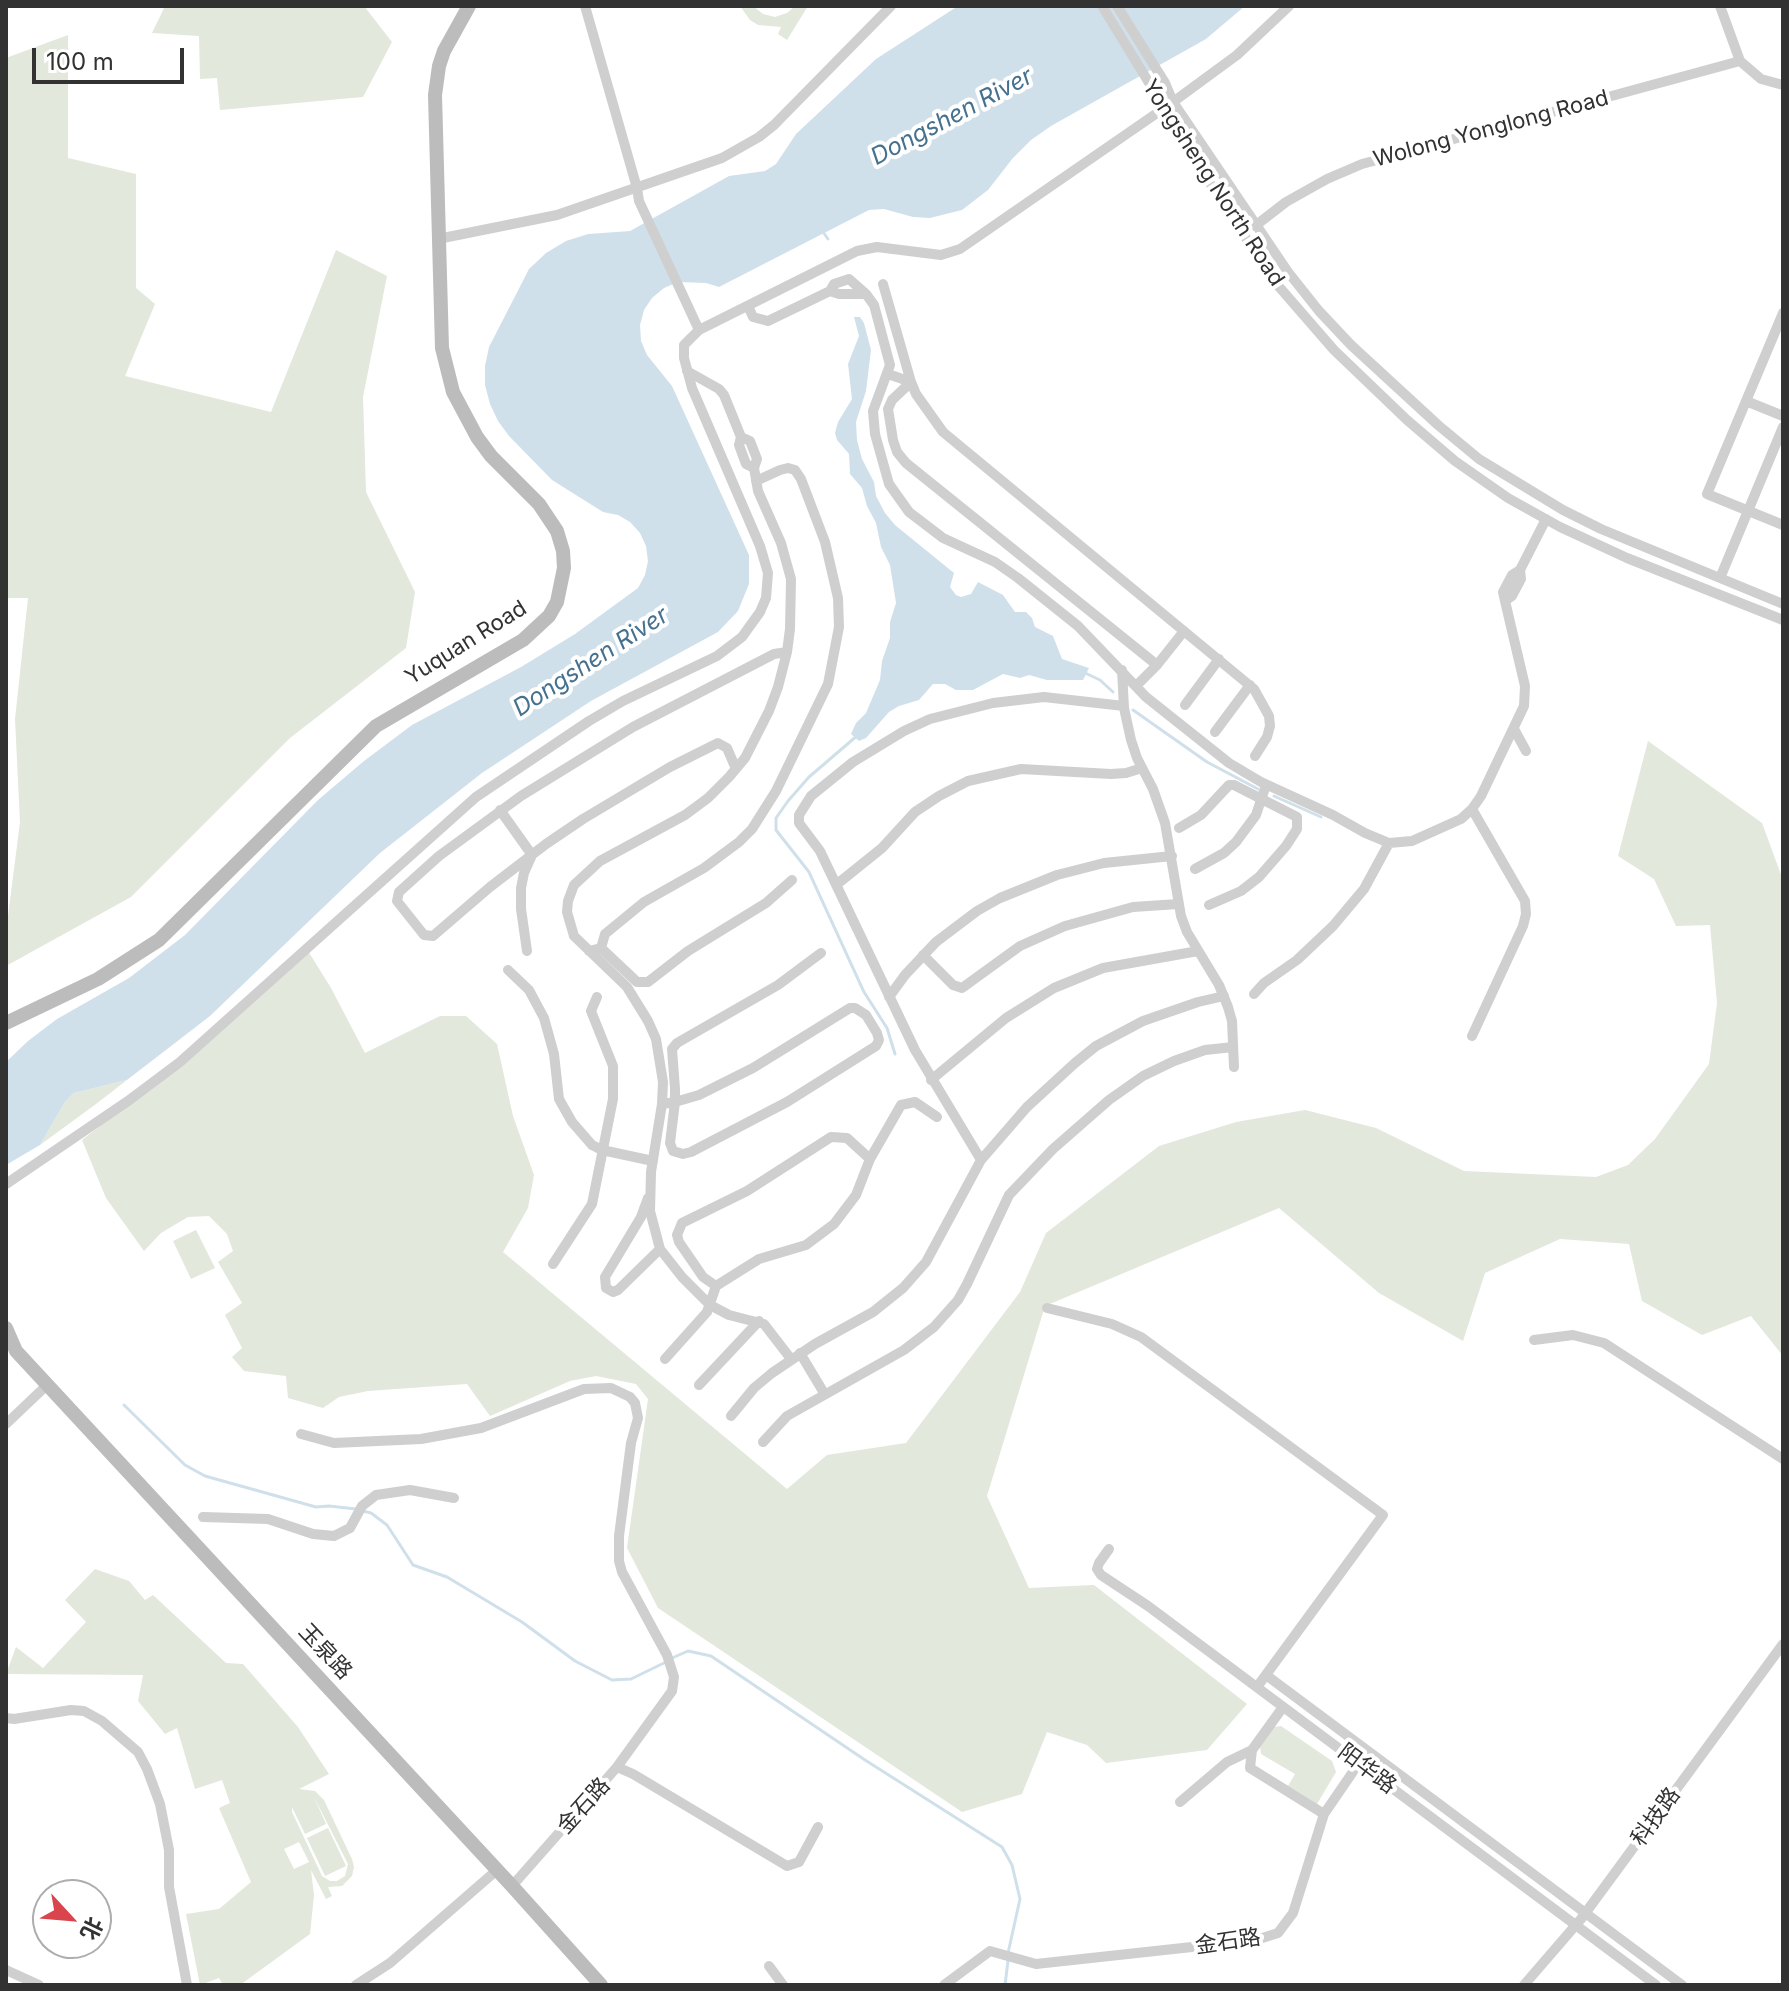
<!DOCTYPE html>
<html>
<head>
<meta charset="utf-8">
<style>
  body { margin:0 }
  #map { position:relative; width:1789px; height:1991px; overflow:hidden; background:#fff; font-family:Inter,"Noto Sans SC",sans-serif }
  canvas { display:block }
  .frame { position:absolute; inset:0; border:8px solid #323232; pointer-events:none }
  .north { position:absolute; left:32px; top:1879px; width:80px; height:80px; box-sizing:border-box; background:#fff; border:2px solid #adadad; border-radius:50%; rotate:116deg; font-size:22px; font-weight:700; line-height:32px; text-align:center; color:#323232 }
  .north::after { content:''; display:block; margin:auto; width:28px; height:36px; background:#d9444d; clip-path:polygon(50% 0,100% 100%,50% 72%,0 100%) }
  .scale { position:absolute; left:32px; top:48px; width:152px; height:36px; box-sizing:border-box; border:4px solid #323232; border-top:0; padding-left:10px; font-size:24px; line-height:28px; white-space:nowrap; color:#323232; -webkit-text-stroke:6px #fff; paint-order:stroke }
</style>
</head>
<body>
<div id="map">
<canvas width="1789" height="1991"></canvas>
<div class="frame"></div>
<div class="north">北</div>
<div class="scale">100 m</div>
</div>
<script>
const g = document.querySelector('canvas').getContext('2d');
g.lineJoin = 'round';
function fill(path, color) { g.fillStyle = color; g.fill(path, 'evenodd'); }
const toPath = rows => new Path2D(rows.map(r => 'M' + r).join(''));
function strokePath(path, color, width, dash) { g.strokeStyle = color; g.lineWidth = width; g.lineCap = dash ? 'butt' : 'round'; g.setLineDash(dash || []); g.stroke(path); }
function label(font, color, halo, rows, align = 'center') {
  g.font = font + ' Inter,"Noto Sans SC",sans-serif'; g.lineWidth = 8; g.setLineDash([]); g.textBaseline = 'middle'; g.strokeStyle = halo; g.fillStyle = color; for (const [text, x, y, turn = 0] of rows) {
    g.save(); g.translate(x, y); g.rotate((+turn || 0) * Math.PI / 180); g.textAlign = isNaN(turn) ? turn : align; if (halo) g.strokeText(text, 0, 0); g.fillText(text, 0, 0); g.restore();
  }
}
fill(toPath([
  [165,6,364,6,392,42,363,97,220,110,217,78,200,79,199,36,152,33],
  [740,6,753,6,763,14,775,17,787,13,795,6,808,6,787,40,778,34,781,27,758,25,750,20],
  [68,35,68,158,136,174,136,288,155,304,125,376,271,412,336,250,387,276,363,397,366,492,415,592,406,648,290,738,131,897,6,966,6,932,20,822,15,719,28,598,6,598,6,58],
  [1648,741,1762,823,1783,880,1783,1356,1751,1316,1702,1335,1642,1301,1629,1244,1560,1239,1485,1273,1463,1341,1379,1293,1279,1208,1045,1306,987,1496,1029,1588,1094,1585,1247,1704,1207,1750,1106,1763,1087,1745,1047,1732,1022,1794,962,1812,658,1608,627,1548,648,1399,636,1384,596,1376,570,1381,490,1416,467,1384,368,1391,339,1397,323,1408,288,1398,286,1376,244,1371,232,1357,242,1348,225,1315,242,1303,218,1262,233,1251,227,1234,209,1216,188,1217,161,1233,144,1251,106,1198,82,1140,204,1045,308,951,331,988,365,1053,440,1016,466,1016,497,1044,513,1116,534,1175,528,1208,503,1252,787,1489,827,1455,906,1443,1020,1292,1046,1233,1159,1146,1236,1122,1305,1110,1376,1128,1464,1171,1596,1177,1628,1165,1655,1139,1709,1064,1717,1003,1710,925,1676,926,1654,879,1618,856],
  [127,1080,96,1104,40,1145,65,1102,74,1093],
  [196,1230,215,1268,191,1279,173,1241],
  [95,1569,129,1581,145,1600,153,1595,226,1663,243,1664,298,1727,329,1774,299,1789,315,1791,324,1800,352,1859,354,1867,352,1876,342,1886,328,1887,332,1896,326,1899,311,1870,314,1895,310,1934,240,1985,223,1985,219,1978,200,1985,186,1914,219,1909,251,1882,219,1808,230,1803,222,1780,195,1789,177,1728,165,1734,138,1701,143,1675,6,1674,16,1647,43,1668,86,1622,65,1600],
  [314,1797,348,1864,345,1876,337,1881,330,1881,322,1876,292,1812,292,1807,305,1834,326,1824],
  [299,1842,309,1862,294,1869,284,1849],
  [1281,1726,1332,1761,1336,1772,1317,1804,1288,1786,1295,1774,1261,1754,1260,1746,1273,1727],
  [328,1828,346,1866,325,1876,307,1838]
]), '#e2e8dc');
fill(toPath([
  [958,6,1245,6,1206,39,1051,126,1031,140,1013,158,988,190,962,210,930,218,913,217,884,209,869,210,719,287,706,283,678,282,664,288,652,298,644,310,640,325,641,341,647,355,672,386,749,555,749,584,738,611,718,632,591,701,482,773,380,853,210,1016,127,1080,74,1093,65,1102,40,1145,6,1165,6,1062,28,1041,57,1019,129,978,185,935,318,800,364,761,412,725,521,667,575,634,638,588,645,575,648,561,646,546,640,533,630,522,618,515,603,512,552,480,509,436,498,421,490,404,485,385,485,366,489,347,529,269,546,253,566,241,588,234,630,231,729,176,765,171,776,164,796,134,876,59],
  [854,317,860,317,864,323,871,350,866,391,856,422,857,440,862,459,874,482,876,496,885,513,895,525,954,573,950,587,956,595,961,597,971,594,978,582,1003,595,1015,612,1026,612,1032,618,1035,627,1053,636,1062,659,1089,668,1083,680,1047,680,1029,675,1020,678,1003,674,973,690,956,690,945,684,933,684,919,700,899,706,889,712,866,738,859,741,851,734,856,723,866,713,880,680,882,661,890,638,890,622,896,603,890,565,881,547,876,523,867,506,862,488,850,474,849,454,837,440,835,433,838,422,852,399,848,364,859,336]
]), '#d0e0eb');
strokePath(toPath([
  [821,229,828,239],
  [1083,672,1100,680,1113,692],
  [1133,710,1207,762,1258,789],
  [858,735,809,777,788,801,776,818,776,830,809,872,864,992,887,1028,895,1054],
  [1274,796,1321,817],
  [124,1405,185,1465,205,1476,316,1507,329,1506,356,1509],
  [363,1511,371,1513,387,1525,413,1565,447,1577,522,1622,575,1661,612,1680,631,1679,666,1662],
  [672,1658,688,1651,711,1656,865,1760,1002,1847,1012,1865,1020,1899,1008,1953],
  [1005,1985,1008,1961]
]), '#d0e0eb', 3);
strokePath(toPath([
  [585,6,637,188,639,201,699,330],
  [1102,6,1154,91,1162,110,1274,281,1334,350,1407,420,1455,461,1508,498,1560,527,1627,558,1783,620],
  [1117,6,1165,83,1173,102,1288,272,1319,311,1351,345,1438,425,1479,459,1563,510,1601,529,1783,604],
  [1720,6,1740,61,1761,79,1783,85],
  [1255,226,1286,202,1327,179,1362,164,1740,61],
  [438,239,557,215,722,158,759,137,774,125,891,6],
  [883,284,911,382,916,394,943,432,1254,689,1269,716,1270,726,1267,737,1255,756],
  [866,294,874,305,890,365,873,411,875,434,889,484,909,512,943,538,995,562,1018,578,1078,626,1146,697,1229,763,1261,782,1333,815,1365,833,1389,843,1412,841,1461,819,1472,809,1481,796,1524,706,1525,686,1505,601,1503,592,1512,575,1520,570,1521,579,1512,596,1505,601],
  [748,306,753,317,768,321,830,291,834,284,849,279,866,294,839,294,830,291],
  [1783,313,1707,494,1783,525],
  [687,371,719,389,724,395,741,437,739,445,746,464,754,468,757,459,750,441,741,437],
  [888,374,911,382,892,400,888,409,893,440,897,452,906,463,1157,665],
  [1746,401,1783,416],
  [754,468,758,491,781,543,791,579,790,629,787,652,778,687,769,711,745,758,729,777,708,798,685,815,600,861,574,885,568,901,567,912,574,936,627,987,648,1021,656,1039,663,1082,662,1104,651,1172,650,1211,660,1249,682,1277,710,1305,729,1315,764,1324,791,1359],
  [1520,570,1546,519],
  [1720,578,1783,427],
  [1122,670,1124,708,1131,740,1137,758,1153,789,1165,823,1181,916,1187,932,1219,985,1228,1007,1232,1021,1234,1067],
  [1136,686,1157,665,1184,631],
  [1185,705,1219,659],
  [1514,729,1526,751],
  [1215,732,1250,685],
  [736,769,727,748,718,743,670,767,583,819,546,844,490,887,433,936,424,935,397,901,399,892,439,856,521,796,633,727,774,654,787,652],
  [500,810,532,855,524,873,521,888,521,909,527,951],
  [1179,828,1201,815,1229,785,1234,785,1297,817,1297,829,1286,846,1259,877,1241,891,1209,905],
  [1195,869,1224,853,1236,842,1256,815,1266,785],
  [836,885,882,848,915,812,939,796,968,781,1021,769,1111,774,1126,773,1142,768],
  [601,948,637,982,648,982,688,951,766,903,792,880],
  [589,951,601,948,605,934,644,902,704,868,739,842,752,829,776,791,828,684,839,627,838,598,825,542,801,479,795,470,788,468,780,470,756,481],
  [923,955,953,985,962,988,1020,946,1065,926,1133,907,1178,904],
  [508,970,529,990,544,1018,554,1054,559,1099,572,1122,592,1145,602,1150,653,1161],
  [1254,994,1264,983,1297,960,1333,926,1364,889,1389,843],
  [889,997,905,975,936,942,977,911,1000,898,1057,875,1104,863,1172,856],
  [1472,1036,1523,926,1526,914,1525,901,1472,809],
  [931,1080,1006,1018,1054,988,1103,968,1198,951],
  [662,1104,675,1102,699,1095,753,1068,850,1008,855,1008,866,1015,877,1033,879,1040,876,1046,787,1102,691,1152,683,1154,673,1151,670,1143,675,1102,675,1089,672,1049,677,1043,778,985,821,953],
  [981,1160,915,1050,820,851,799,823,799,815,811,796,853,762,904,731,930,719,993,703,1044,697,1124,706],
  [6,1184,128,1101,180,1062,476,797,589,721,623,701,717,656,742,637,760,612,766,598,768,573,760,546,692,388,684,358,684,345,699,330,857,251,877,247,941,255,960,249,1173,102,1237,55,1289,6],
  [648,1198,641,1217,605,1277,606,1288,613,1292,618,1290,660,1249],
  [553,1264,592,1204,613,1099,613,1066,591,1011,597,997],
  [716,1286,703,1277,679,1242,677,1235,682,1223,747,1191,831,1137,847,1138,870,1159],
  [1047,1308,1112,1324,1141,1337,1383,1515,1257,1687],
  [1534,1340,1573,1335,1604,1343,1783,1459],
  [800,1353,824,1393],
  [665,1359,707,1312,716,1286,759,1259,806,1245,834,1224,856,1195,870,1159,901,1105,915,1102,937,1117],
  [699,1385,759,1321],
  [731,1416,754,1388,772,1373,815,1344,873,1312,903,1288,926,1262,981,1160,1027,1107,1075,1063,1096,1046,1143,1021,1198,1002,1224,996],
  [6,1424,47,1385],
  [301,1434,334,1443,421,1439,481,1428,584,1389,611,1388,630,1397,635,1403,638,1418,631,1443,619,1536,619,1561,622,1572,667,1655,674,1677,672,1691,617,1767],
  [763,1442,787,1416,904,1350,934,1327,958,1300,967,1284,1009,1195,1053,1149,1109,1100,1143,1076,1174,1061,1205,1050,1233,1047],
  [203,1517,268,1519,313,1534,334,1536,350,1528,362,1506,376,1495,410,1490,454,1498],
  [1109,1549,1099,1563,1097,1569,1101,1575,1148,1606,1656,1985],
  [1266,1675,1682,1985],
  [1283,1707,1252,1750,1250,1768,1324,1814],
  [6,1718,14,1719,71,1710,84,1711,102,1721,138,1752,147,1769,160,1804,169,1850,169,1887,187,1985],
  [1180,1802,1227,1762,1252,1750],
  [512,1886,617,1767,633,1774,787,1866,799,1862,818,1827],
  [769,1966,783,1985],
  [6,1970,39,1985],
  [356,1985,390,1963,497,1870],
  [944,1985,990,1951,1036,1964,1256,1940,1278,1933,1293,1913,1324,1814,1359,1763],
  [1524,1985,1581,1919,1783,1644]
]), '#cfcfcf', 10);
strokePath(toPath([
  [6,1023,98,979,159,940,376,726,523,640,549,616,557,602,564,568,563,551,557,531,539,504,491,456,477,437,453,392,442,348,435,95,439,66,444,51,469,6],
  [6,1328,16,1351,512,1886,601,1985]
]), '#bcbcbc', 14);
label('22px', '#323232', '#fff', [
  ["Wolong Yonglong Road",1491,129,-15],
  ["Yongsheng North Road",1213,183,57],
  ["Yuquan Road",466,643,-32],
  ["玉泉路",325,1652,47],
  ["阳华路",1367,1769,37],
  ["金石路",584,1806,-48],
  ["科技路",1656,1817,-54],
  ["金石路",1228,1942,-8]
]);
label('italic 24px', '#45718f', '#fff', [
  ["Dongshen River",952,117,-28],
  ["Dongshen River",591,662,-33]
]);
</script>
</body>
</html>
